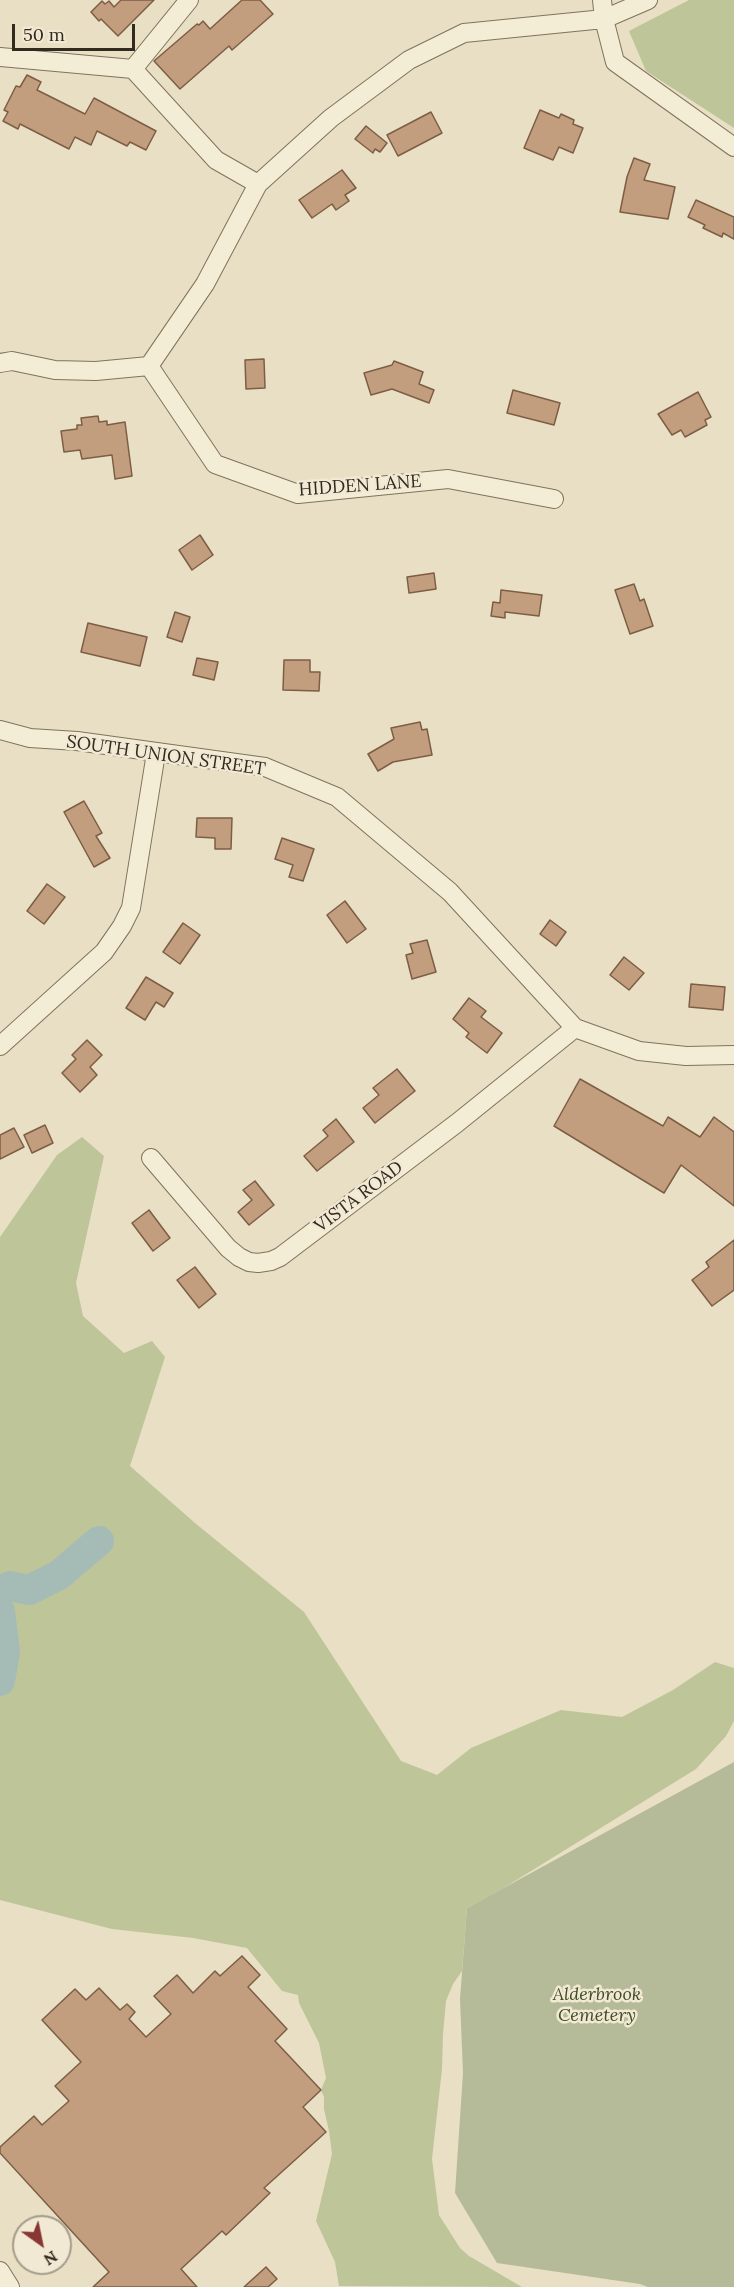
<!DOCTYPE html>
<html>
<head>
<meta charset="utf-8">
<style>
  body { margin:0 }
  #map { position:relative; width:734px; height:2287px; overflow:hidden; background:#e8dfc4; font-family:Lora,serif }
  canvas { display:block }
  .north { position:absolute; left:12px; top:2215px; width:60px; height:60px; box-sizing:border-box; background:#f1e9d3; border:2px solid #a59c8b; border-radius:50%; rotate:147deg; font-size:16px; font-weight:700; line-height:24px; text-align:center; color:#32291f }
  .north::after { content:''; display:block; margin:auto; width:21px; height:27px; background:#883734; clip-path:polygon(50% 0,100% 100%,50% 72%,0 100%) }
  .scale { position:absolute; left:12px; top:24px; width:123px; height:27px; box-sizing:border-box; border:3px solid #32291f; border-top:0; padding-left:8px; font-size:18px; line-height:21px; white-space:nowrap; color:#32291f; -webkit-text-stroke:4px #f1e9d3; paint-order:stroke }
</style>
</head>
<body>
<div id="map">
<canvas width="734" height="2287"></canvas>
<div class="north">N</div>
<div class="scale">50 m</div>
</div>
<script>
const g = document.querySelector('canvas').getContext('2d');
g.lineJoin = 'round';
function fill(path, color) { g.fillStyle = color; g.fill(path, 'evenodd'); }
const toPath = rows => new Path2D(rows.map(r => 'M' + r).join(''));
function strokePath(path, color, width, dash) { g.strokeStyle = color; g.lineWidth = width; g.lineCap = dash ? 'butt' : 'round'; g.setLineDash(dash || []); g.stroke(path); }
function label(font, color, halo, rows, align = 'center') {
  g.font = font + ' Lora,serif'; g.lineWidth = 5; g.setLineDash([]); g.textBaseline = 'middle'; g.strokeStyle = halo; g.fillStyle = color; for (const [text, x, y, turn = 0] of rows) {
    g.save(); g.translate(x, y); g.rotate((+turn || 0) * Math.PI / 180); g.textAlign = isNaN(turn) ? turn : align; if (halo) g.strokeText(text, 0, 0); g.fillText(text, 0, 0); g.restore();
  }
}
fill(toPath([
  [689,0,734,0,734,128,646,71,629,31],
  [82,1137,104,1156,76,1283,83,1316,124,1353,152,1341,165,1357,130,1466,195,1523,304,1612,401,1761,437,1775,471,1748,561,1710,622,1717,673,1690,715,1662,734,1668,734,1721,726,1736,696,1769,502,1889,467,1908,462,1971,453,1984,446,2001,443,2034,442,2069,432,2159,439,2215,460,2248,469,2256,522,2287,339,2286,335,2262,316,2221,332,2154,329,2131,324,2109,324,2097,321,2090,326,2078,319,2043,299,2003,298,1995,282,1991,247,1948,193,1938,112,1929,0,1900,0,1237,57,1155]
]), '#bec599');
fill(toPath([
  [734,1762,734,2287,648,2287,640,2284,497,2263,455,2193,463,2073,460,1999,467,1908]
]), '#b5bb98');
strokePath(toPath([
  [0,1591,10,1586,29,1590,59,1575,99,1541],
  [0,1611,5,1652,0,1681]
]), '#a5bcb6', 30);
const building = toPath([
  [121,0,154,0,118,36,101,19,99,21,91,12,102,1,105,4,109,1,114,7,121,0],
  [242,0,260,0,273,14,232,50,229,46,180,89,154,61,197,24,199,25,203,21,210,29,242,0],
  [27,75,41,82,37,90,85,114,94,98,156,131,146,150,130,142,127,146,97,131,91,145,75,137,69,149,20,124,18,129,3,121,8,112,4,110,16,86,20,87,27,75],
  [540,110,559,118,561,114,574,120,573,124,583,128,573,153,559,147,553,160,524,148,540,110],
  [431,112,442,133,398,156,387,135,431,112],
  [366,126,387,143,380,152,375,149,373,153,355,139,366,126],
  [634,158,650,164,644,180,675,187,668,219,620,212,627,177,634,158],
  [342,170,356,188,345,195,349,201,336,210,332,204,312,218,299,200,342,170],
  [696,200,734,217,734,239,723,233,722,237,703,228,705,225,688,217,696,200],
  [264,359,265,388,246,389,245,360,264,359],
  [394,361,423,372,419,384,434,390,429,403,392,389,371,395,364,373,392,365,394,361],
  [513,390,560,403,554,425,507,413,513,390],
  [698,392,711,417,705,420,707,425,685,437,681,430,672,435,658,414,698,392],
  [98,416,99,422,107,421,107,425,125,422,132,476,115,479,112,455,82,459,80,450,64,452,61,431,77,429,77,425,82,425,81,418,98,416],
  [200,535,213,555,192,570,179,550,200,535],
  [434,573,436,589,409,593,407,577,434,573],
  [634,584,640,601,644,599,653,626,630,634,615,590,634,584],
  [501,590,542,595,539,616,505,612,505,618,491,616,493,602,500,603,501,590],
  [175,612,190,617,182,642,167,637,175,612],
  [88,623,147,637,140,666,81,652,88,623],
  [197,658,218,662,214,680,193,675,197,658],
  [284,660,310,660,310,672,320,672,319,691,283,690,284,660],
  [420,722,422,730,427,729,432,755,393,762,378,771,368,754,394,739,391,728,420,722],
  [84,801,102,833,96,836,110,858,94,867,64,812,84,801],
  [197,818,232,818,231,849,215,849,215,838,196,837,197,818],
  [282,838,314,849,303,881,289,877,293,865,275,859,282,838],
  [47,884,65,897,44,924,27,911,47,884],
  [345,901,366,929,347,943,327,915,345,901],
  [550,920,566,932,556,946,540,934,550,920],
  [183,923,200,935,180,964,163,952,183,923],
  [427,940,436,972,412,979,406,955,413,953,410,944,427,940],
  [624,957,644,973,629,990,610,975,624,957],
  [146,977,173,993,164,1007,156,1002,145,1020,126,1008,146,977],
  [691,984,725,987,723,1010,689,1007,691,984],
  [469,998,486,1011,481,1017,502,1033,487,1053,466,1037,469,1033,453,1019,469,998],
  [87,1040,102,1055,90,1067,97,1075,80,1092,62,1073,76,1059,72,1055,87,1040],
  [397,1069,415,1091,375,1123,363,1108,379,1095,373,1088,397,1069],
  [580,1079,663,1126,668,1117,700,1137,714,1117,734,1132,734,1206,681,1165,664,1193,554,1126,580,1079],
  [336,1119,354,1142,317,1171,304,1156,328,1136,323,1130,336,1119],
  [45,1125,53,1143,32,1153,24,1135,45,1125],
  [14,1128,24,1147,0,1159,0,1135,14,1128],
  [255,1181,274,1205,249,1225,238,1212,252,1200,243,1190,255,1181],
  [149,1210,170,1238,153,1251,132,1223,149,1210],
  [734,1240,734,1290,712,1306,692,1280,709,1267,706,1262,734,1240],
  [195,1267,216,1294,199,1308,177,1280,195,1267],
  [242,1956,260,1975,248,1987,287,2029,275,2041,321,2090,303,2107,326,2132,264,2188,270,2193,226,2235,222,2231,181,2269,197,2287,93,2287,109,2272,0,2153,0,2147,34,2116,42,2125,69,2101,55,2086,81,2062,42,2020,75,1989,86,2000,99,1988,120,2010,127,2004,135,2012,129,2019,146,2037,171,2014,154,1996,177,1975,193,1993,215,1971,220,1976,242,1956],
  [266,2267,277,2279,268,2287,244,2287,266,2267]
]);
fill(building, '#c29e7e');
strokePath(building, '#7d5e45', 1.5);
const minor = toPath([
  [602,0,604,19,615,62,734,147],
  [0,57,133,69,216,160,258,184],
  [133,69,189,0],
  [0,363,12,361,55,370,96,371,149,366,205,284,258,184,331,118,409,60,464,33,604,19,648,0],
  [149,366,215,464,298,494,448,479,554,499],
  [0,730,30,738,77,741,265,767,337,797,450,892,575,1028,639,1051,686,1056,734,1055],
  [0,1046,104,952,122,926,131,908,156,753],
  [151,1158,228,1248,239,1257,249,1262,258,1263,271,1261,280,1257,457,1123,575,1028],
  [0,2271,10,2287]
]);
strokePath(minor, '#81725d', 20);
strokePath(minor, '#f4edd6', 18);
label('18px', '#32291f', '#f1e9d3', [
  ["HIDDEN LANE",360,486,-4],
  ["SOUTH UNION STREET",166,756,8],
  ["VISTA ROAD",359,1197,-37]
]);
label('italic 18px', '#414c28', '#f1e9d3', [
  ["Alderbrook",597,1995],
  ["Cemetery",597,2016]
]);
</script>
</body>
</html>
